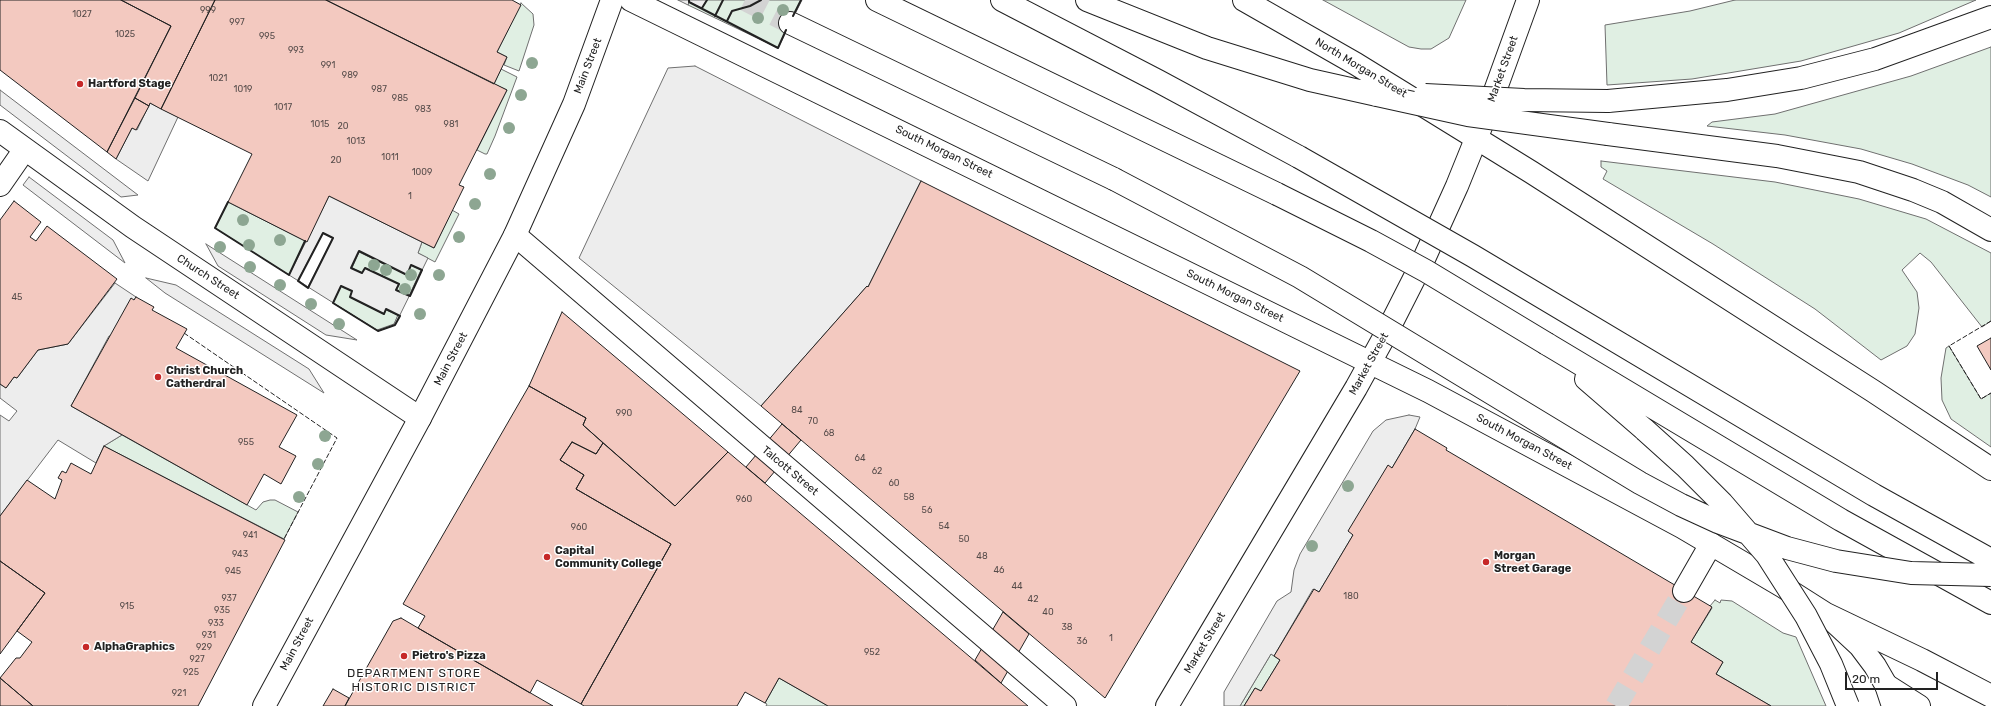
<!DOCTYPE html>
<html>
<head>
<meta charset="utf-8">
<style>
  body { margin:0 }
  #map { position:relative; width:1991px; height:706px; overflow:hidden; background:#fff; font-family:Rubik,sans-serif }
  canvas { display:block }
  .scale { position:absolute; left:1845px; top:672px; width:93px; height:18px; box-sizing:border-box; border:2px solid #222; border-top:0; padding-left:5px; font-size:12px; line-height:14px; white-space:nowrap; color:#222; -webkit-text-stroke:3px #fff; paint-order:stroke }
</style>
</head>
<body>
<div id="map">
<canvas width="1991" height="706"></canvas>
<div class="scale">20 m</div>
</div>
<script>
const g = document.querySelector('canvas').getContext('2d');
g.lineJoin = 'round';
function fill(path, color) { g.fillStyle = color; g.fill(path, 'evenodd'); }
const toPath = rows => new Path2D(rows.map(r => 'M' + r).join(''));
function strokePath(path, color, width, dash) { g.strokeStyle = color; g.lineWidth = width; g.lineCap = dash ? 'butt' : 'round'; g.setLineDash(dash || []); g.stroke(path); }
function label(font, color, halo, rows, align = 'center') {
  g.font = font + ' Rubik,sans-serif'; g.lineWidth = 3; g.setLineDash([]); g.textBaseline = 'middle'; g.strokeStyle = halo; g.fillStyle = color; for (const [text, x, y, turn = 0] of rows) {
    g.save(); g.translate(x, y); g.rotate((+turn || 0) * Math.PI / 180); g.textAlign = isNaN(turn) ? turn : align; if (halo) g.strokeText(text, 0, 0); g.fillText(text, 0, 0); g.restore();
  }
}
const green = toPath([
  [689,0,802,0,778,48,688,5,689,0],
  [1323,0,1466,0,1449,38,1431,49,1421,49,1409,47,1323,0],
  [1735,0,1976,0,1899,33,1801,61,1692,79,1607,85,1605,25,1690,11,1735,0],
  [521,3,533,14,534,25,519,71,504,65,507,57,497,52,521,3],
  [1991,47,1991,197,1968,185,1912,164,1861,149,1785,135,1707,126,1712,122,1775,114,1911,76,1991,47],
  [501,69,517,77,495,136,487,154,485,154,477,150,507,90,494,84,501,69],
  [1601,161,1775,182,1859,199,1926,219,1991,253,1991,321,1982,327,1931,262,1920,253,1902,270,1917,292,1919,308,1915,334,1907,346,1881,360,1815,309,1713,244,1603,179,1607,171,1601,167,1601,161],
  [228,202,305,241,289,275,215,228,228,202],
  [452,210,459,214,435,262,418,253,422,242,434,248,452,210],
  [359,251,406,274,411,265,422,270,409,296,396,290,398,285,365,268,362,273,351,268,359,251],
  [341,286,352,291,350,297,384,314,386,309,398,315,394,325,378,331,333,303,341,286],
  [1949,346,1981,399,1991,393,1991,447,1951,419,1942,400,1941,378,1946,348,1949,346],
  [122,435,256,510,263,502,270,500,275,500,298,512,284,539,104,446,122,435],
  [1715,600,1720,603,1721,600,1732,601,1783,633,1796,637,1826,706,1771,706,1716,674,1723,662,1691,642,1712,608,1710,606,1715,600],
  [1271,654,1280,660,1261,691,1255,688,1244,706,1240,706,1271,654],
  [779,678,828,706,766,706,767,704,765,703,779,678]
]);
fill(green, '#e0efe3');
strokePath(green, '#6f6f6f', 1);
const parking = toPath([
  [678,0,707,0,702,8,689,2,688,5,678,0],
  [695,66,921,181,868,287,867,286,761,406,579,258,668,68,695,66],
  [0,90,138,195,121,197,0,105,0,90],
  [150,103,178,117,148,181,116,159,132,128,137,130,150,103],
  [29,177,113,240,125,263,23,185,29,177],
  [329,196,422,242,418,253,428,258,395,325,378,331,289,275,329,196],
  [323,233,333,238,308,287,298,280,323,233],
  [359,252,407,275,411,265,421,270,409,296,396,290,399,284,365,268,362,273,352,268,359,252],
  [341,286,352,291,350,297,384,314,386,310,398,315,394,324,377,330,333,303,341,286],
  [206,244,357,340,326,335,218,266,206,244],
  [146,278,176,285,309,369,324,393,165,293,146,278],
  [115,283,136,297,111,336,109,336,71,406,122,435,104,446,96,463,58,440,0,516,0,415,9,421,17,411,0,398,0,384,6,388,14,377,17,378,38,350,68,344,115,283],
  [1409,415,1420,417,1415,429,1392,468,1388,466,1349,531,1353,535,1319,592,1313,589,1274,656,1271,654,1240,706,1224,706,1224,692,1277,601,1291,592,1294,570,1300,554,1373,431,1386,420,1409,415]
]);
fill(parking, '#ededed');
strokePath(parking, '#6f6f6f', 1);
const building = toPath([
  [0,0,121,0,171,26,107,152,0,70,0,0],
  [121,0,215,0,161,109,150,103,149,106,135,98,171,26,121,0],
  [215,0,326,0,507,90,459,185,464,187,434,248,329,196,307,242,228,202,252,154,161,109,215,0],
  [326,0,512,0,521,5,497,52,507,57,494,84,326,0],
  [135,98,149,106,136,130,132,128,116,159,107,152,135,98],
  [921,181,1300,371,1105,698,761,406,867,286,868,287,921,181],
  [14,201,41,222,30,237,36,241,47,226,117,279,68,344,38,350,17,378,14,377,6,388,0,384,0,220,14,201],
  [136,297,154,307,152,310,187,329,176,348,297,415,279,447,296,456,281,484,264,474,247,505,71,406,131,298,134,300,136,297],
  [562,312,728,452,675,506,583,425,586,418,529,386,562,312],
  [1991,338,1991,370,1977,346,1991,338],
  [529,386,586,418,583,425,603,443,596,454,572,442,560,460,584,475,576,489,671,544,581,704,537,680,530,693,418,628,425,616,403,604,529,386],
  [782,424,801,440,765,483,746,467,782,424],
  [1415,429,1447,448,1446,450,1712,607,1691,642,1723,662,1716,674,1771,706,1244,706,1255,688,1261,691,1280,660,1274,656,1314,589,1319,592,1353,535,1348,531,1388,465,1392,468,1415,429],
  [572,442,596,454,603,443,675,506,728,452,1028,706,828,706,779,678,765,703,745,692,737,706,584,706,581,704,671,544,576,489,584,475,560,460,572,442],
  [104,446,285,540,198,706,33,706,0,678,16,658,20,658,32,642,17,631,45,593,0,561,0,516,27,480,55,499,62,480,58,478,62,471,66,473,71,463,91,474,104,446],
  [0,561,45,593,0,654,0,561],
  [1003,612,1029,634,1001,683,975,660,1003,612],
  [401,618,418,628,553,706,345,706,393,621,401,618],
  [0,678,33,706,0,706,0,678],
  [333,689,349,698,345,706,323,706,333,689]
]);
fill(building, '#f3c9c0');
strokePath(building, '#222', 1);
strokePath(toPath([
  [1616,706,1684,591]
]), '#d3d3d3', 22, [22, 11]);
strokePath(toPath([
  [745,0,790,23]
]), '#d3d3d3', 22, [22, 11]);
const minor = toPath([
  [0,131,133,227,420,418],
  [0,185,25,149],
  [515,235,1065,706],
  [1684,591,1711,544],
  [1167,706,1356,388,1388,330,1423,261,1457,186,1491,102,1528,0]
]);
const major = toPath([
  [1831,619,1860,646,1875,666,1886,685,1893,706],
  [264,706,420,418,515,235,574,104,612,0]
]);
const highway = toPath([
  [631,0,1428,391,1682,527,1782,586,1826,614,1922,660,1991,696],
  [877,0,1277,194],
  [1002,0,1158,81,1299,157],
  [1087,0,1207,48,1310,80,1377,95],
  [1244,0,1356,64,1531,172,1873,391,1991,469],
  [790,23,1114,179],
  [1608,101,1727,90,1801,78,1875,59,1991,17],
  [1608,134,1777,156,1859,172,1913,190,1942,202,1991,230],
  [1547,344,1841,520,1991,603],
  [1586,379,1645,430],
  [1886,685,1919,706]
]);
strokePath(minor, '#222', 24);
strokePath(major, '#222', 24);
strokePath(highway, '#222', 24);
strokePath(minor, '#fff', 22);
strokePath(major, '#fff', 22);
strokePath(highway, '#fff', 22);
const highwayBridge = toPath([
  [1377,95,1468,115,1608,134],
  [1425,95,1524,100,1608,101],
  [1299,157,1473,256,1874,495,1991,560],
  [1114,179,1300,277,1640,483,1681,505,1718,522,1787,548,1836,561,1911,573,1991,575],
  [1277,194,1371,241,1426,271,1547,344],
  [1645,430,1685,466,1722,503,1767,555,1806,616,1831,664,1848,706]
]);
strokePath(highwayBridge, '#222', 24, []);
strokePath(highwayBridge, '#fff', 22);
strokePath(toPath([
  [1991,321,1949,346,1981,399,1991,393],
  [184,333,337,438,284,539]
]), '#222', 1, [5, 2]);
strokePath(toPath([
  [689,0,689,2,778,48,786,30],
  [702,8,707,0],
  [715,16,723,0],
  [793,16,801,0],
  [727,21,732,11,750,6,761,0],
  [228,202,215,228,289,275,305,241],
  [323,233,333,238,308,288,298,281,323,233],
  [359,251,407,275,411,265,422,270,410,296,396,290,399,284,365,268,362,273,351,268,359,251],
  [341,286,352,291,350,297,384,314,386,309,400,316,395,325,378,331,333,303,341,286]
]), '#222', 2);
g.fillStyle = '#8da692';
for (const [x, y] of [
  [783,10],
  [758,18],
  [532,63],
  [521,95],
  [509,128],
  [490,174],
  [475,204],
  [243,220],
  [459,237],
  [280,240],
  [249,245],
  [220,247],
  [374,265],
  [250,267],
  [386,270],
  [411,275],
  [439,275],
  [280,285],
  [405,289],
  [311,304],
  [420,314],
  [339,324],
  [325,436],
  [318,464],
  [1348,486],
  [299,497],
  [1312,546]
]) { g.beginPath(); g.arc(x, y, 6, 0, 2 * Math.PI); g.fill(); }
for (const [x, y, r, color] of [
  [80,84,4,"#c62828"],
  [158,377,4,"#c62828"],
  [547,557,4,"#c62828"],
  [1486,562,4,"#c62828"],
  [86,647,4,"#c62828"],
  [404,656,4,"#c62828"]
]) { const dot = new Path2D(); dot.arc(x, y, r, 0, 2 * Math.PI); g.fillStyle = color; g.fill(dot); strokePath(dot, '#fff', 1.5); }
label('9px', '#564c4a', null, [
  ["999",208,10],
  ["1027",82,14],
  ["997",237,22],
  ["1025",125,34],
  ["995",267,36],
  ["993",296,50],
  ["991",328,65],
  ["989",350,75],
  ["1021",218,78],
  ["1019",243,89],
  ["987",379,89],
  ["985",400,98],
  ["1017",283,107],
  ["983",423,109],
  ["1015",320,124],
  ["981",451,124],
  ["20",343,126],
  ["1013",356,141],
  ["1011",390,157],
  ["20",336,160],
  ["1009",422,172],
  ["1",410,196],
  ["45",17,297],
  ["84",797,410],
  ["990",624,413],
  ["70",813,421],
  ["68",829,433],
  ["955",246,442],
  ["64",860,458],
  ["62",877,471],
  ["60",894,483],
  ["58",909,497],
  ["960",744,499],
  ["56",927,510],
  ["54",944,526],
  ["960",579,527],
  ["941",250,535],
  ["50",964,539],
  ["943",240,554],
  ["48",982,556],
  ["46",999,570],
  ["945",233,571],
  ["44",1017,586],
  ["180",1351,596],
  ["937",229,598],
  ["42",1033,599],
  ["915",127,606],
  ["935",222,610],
  ["40",1048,612],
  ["933",216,623],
  ["38",1067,627],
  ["931",209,635],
  ["1",1111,638],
  ["36",1082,641],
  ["929",204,647],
  ["952",872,652],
  ["927",197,659],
  ["925",191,672],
  ["921",179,693]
]);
label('11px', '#222', '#fff', [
  ["Main Street",588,66,-69],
  ["North Morgan Street",1361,68,31],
  ["Market Street",1503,69,-70],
  ["South Morgan Street",944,152,26],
  ["Church Street",208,277,33],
  ["South Morgan Street",1235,296,26],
  ["Main Street",451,359,-62],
  ["Market Street",1369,364,-61],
  ["South Morgan Street",1524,442,28],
  ["Talcott Street",790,471,40],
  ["Market Street",1205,643,-59],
  ["Main Street",297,644,-62]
]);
label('bold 11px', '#222', '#fff', [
  ["Hartford Stage",88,84],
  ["Christ Church",166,371],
  ["Catherdral",166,384],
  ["Capital",555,551],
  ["Community College",555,564],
  ["Morgan",1494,556],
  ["Street Garage",1494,569],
  ["AlphaGraphics",94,647],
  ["Pietro's Pizza",412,656]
], 'left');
g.letterSpacing = '1px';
label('12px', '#222', '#fff', [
  ["DEPARTMENT STORE",414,674],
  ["HISTORIC DISTRICT",414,688]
]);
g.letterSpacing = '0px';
</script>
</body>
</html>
